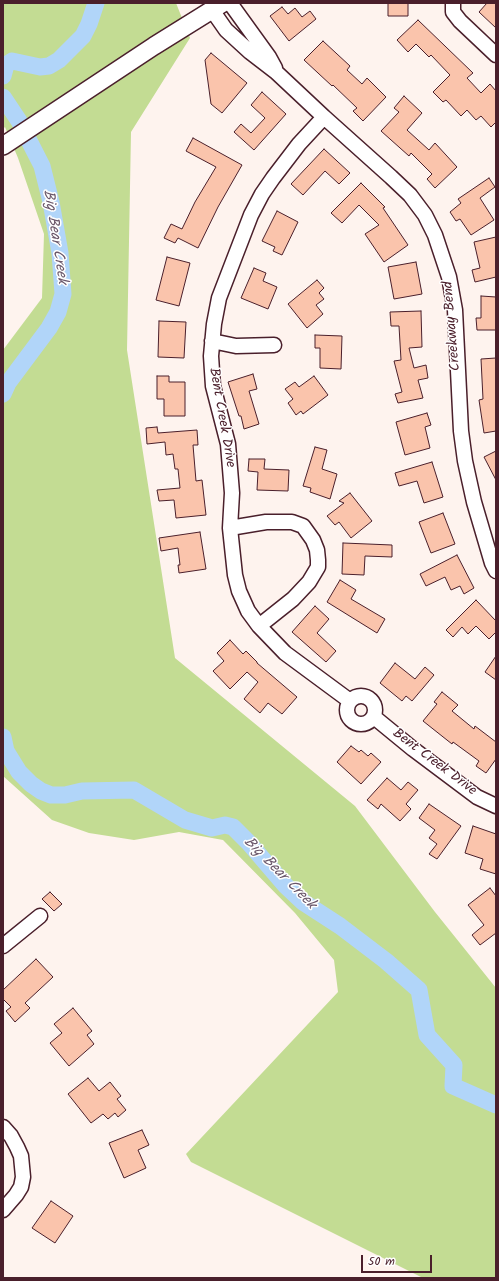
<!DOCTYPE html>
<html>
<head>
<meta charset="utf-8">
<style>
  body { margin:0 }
  #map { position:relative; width:499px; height:1281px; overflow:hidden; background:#fef3ee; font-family:Kalam,sans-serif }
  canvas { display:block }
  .frame { position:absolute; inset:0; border:4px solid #4a1f2b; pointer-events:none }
  .scale { position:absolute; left:361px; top:1255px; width:71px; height:18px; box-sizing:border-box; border:2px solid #4a1f2b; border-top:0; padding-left:5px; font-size:12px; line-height:14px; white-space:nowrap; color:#4a1f2b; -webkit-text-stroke:3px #fff; paint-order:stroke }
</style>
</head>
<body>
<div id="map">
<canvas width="499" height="1281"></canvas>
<div class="frame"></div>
<div class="scale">50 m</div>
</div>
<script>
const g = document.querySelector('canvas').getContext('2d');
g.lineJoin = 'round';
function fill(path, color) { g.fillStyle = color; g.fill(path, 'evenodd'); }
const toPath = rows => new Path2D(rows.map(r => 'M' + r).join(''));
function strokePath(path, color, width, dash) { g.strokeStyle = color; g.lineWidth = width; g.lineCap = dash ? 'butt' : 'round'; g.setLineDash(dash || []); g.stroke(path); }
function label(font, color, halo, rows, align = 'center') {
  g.font = font + ' Kalam,sans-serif'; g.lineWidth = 3; g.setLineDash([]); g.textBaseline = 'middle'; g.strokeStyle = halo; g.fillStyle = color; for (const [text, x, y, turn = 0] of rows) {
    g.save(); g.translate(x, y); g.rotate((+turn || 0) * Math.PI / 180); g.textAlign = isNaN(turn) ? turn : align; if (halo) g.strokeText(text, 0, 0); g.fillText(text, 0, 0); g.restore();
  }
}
fill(toPath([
  [3,3,176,3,190,38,131,132,127,350,175,658,355,806,435,912,496,988,496,1278,423,1278,191,1162,186,1154,338,992,334,960,295,913,223,840,179,832,134,840,89,833,52,820,3,776,3,350,42,298,44,234,18,158,5,127,3,129]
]), '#c3dc93');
strokePath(toPath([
  [3,76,6,65,12,61,40,67,49,66,59,60,83,36,89,24,96,3],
  [3,97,19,121,42,166,51,202,60,253,63,294,58,312,49,328,8,383,3,394],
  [3,737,6,751,19,772,31,784,41,791,51,795,65,795,82,791,134,790,185,820,212,828,225,825,233,827,249,843,285,885,303,902,340,926,386,961,419,990,427,1035,454,1065,453,1086,496,1105]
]), '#b1d5f9', 17);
const building = toPath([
  [388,3,408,3,408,16,388,16,388,3],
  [487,3,496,3,496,28,479,12,487,3],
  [282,7,288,14,295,8,302,17,310,11,316,19,289,41,270,16,282,7],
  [418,20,473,73,467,78,481,93,490,84,496,91,496,122,491,127,481,116,476,120,467,110,461,116,446,100,443,102,433,92,450,75,431,55,429,57,416,44,408,52,397,40,418,20],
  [323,41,350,66,347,70,362,84,367,78,386,97,363,121,353,111,357,108,333,85,332,86,304,60,323,41],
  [211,53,247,83,222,113,211,104,205,60,211,53],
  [262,92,286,114,254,150,234,132,241,124,251,133,265,118,251,105,262,92],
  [404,96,422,113,407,130,429,150,435,143,457,167,435,188,427,179,432,174,411,153,409,156,381,131,399,112,394,108,404,96],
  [193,138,242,165,218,207,198,248,178,238,175,243,164,238,171,224,182,229,195,202,216,167,186,151,193,138],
  [324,149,350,173,339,184,325,171,303,195,291,184,324,149],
  [489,178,495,187,480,198,494,220,471,235,460,219,456,221,450,212,461,203,458,199,489,178],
  [361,183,385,207,383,208,408,245,384,262,365,234,379,225,359,205,342,223,331,213,361,183],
  [277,211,298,222,282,255,273,251,275,247,262,241,277,211],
  [496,237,496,277,475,282,472,270,480,268,474,242,496,237],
  [167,257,190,263,179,306,156,300,167,257],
  [416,262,422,294,394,299,388,267,416,262],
  [254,268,266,273,263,281,277,287,268,309,241,298,254,268],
  [317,280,324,288,319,293,324,299,316,305,323,314,307,328,288,304,317,280],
  [481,296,496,297,496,330,477,330,476,318,481,318,481,296],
  [421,311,422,347,409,348,414,368,426,365,428,378,418,380,423,398,398,403,395,394,402,392,394,361,401,360,399,326,391,326,390,312,421,311],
  [159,321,186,322,184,358,158,357,159,321],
  [315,335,342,336,341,369,320,368,320,348,315,348,315,335],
  [496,358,496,431,484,433,479,400,483,399,481,359,496,358],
  [253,374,257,389,249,391,259,424,244,429,241,416,239,416,228,382,253,374],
  [157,376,169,376,169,382,185,382,185,416,164,416,164,399,157,399,157,376],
  [314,376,328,395,303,414,301,411,296,415,288,403,293,399,285,389,295,382,299,387,314,376],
  [427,413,431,425,425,427,430,448,405,455,396,422,427,413],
  [157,427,158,433,197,430,198,445,193,445,196,481,202,480,206,515,176,518,174,500,159,501,157,490,180,488,178,469,175,469,173,454,166,455,165,442,147,444,146,428,157,427],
  [315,447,327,450,322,469,337,474,330,499,310,492,311,488,303,486,315,447],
  [496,451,496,480,484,457,496,451],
  [249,459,265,459,264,469,289,470,288,491,257,490,258,472,248,471,249,459],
  [432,462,443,497,424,503,417,481,399,486,395,473,432,462],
  [350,493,372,521,351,538,339,522,335,525,327,516,344,503,339,501,350,493],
  [443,513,455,544,431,553,419,522,443,513],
  [200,532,206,569,179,573,178,565,180,565,178,548,161,551,159,538,200,532],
  [343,543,392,545,392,557,365,556,364,575,342,574,343,543],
  [457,555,474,588,464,594,460,586,451,590,445,577,426,586,420,574,457,555],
  [340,580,356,590,351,599,385,619,377,633,327,602,340,580],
  [476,600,496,621,496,632,489,639,476,626,468,634,462,627,453,637,446,630,476,600],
  [315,606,329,619,317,633,336,651,326,662,292,632,315,606],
  [230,640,243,654,246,651,257,662,257,663,297,697,282,714,268,703,260,713,244,699,258,682,247,672,230,689,213,671,224,661,217,653,230,640],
  [496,656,496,680,485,672,496,656],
  [395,663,415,679,425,667,434,675,412,701,406,696,402,701,380,683,395,663],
  [442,692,458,705,452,711,474,729,475,726,496,742,496,759,486,773,476,766,479,761,453,742,452,744,423,721,437,704,434,702,442,692],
  [351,746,359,752,361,750,368,756,371,753,381,762,361,784,337,762,351,746],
  [387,778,401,790,408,782,418,790,406,804,411,809,400,821,381,804,378,809,367,800,387,778],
  [429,804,461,826,437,859,429,854,437,844,429,838,435,830,419,818,429,804],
  [473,826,496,834,496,874,480,869,483,859,465,853,473,826],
  [490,888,496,896,496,933,480,945,472,935,484,925,468,905,490,888],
  [50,892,62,904,54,911,42,899,50,892],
  [36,959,53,977,25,1003,30,1008,15,1022,6,1011,11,1007,3,999,3,990,36,959],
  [73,1008,92,1031,87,1035,94,1044,69,1066,50,1043,62,1033,54,1024,73,1008],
  [88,1078,99,1091,110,1082,121,1096,117,1099,126,1110,118,1117,115,1113,108,1119,103,1114,91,1123,68,1094,88,1078],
  [142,1130,149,1145,138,1150,146,1168,124,1178,109,1143,142,1130],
  [51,1201,73,1216,55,1243,32,1228,51,1201]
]);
fill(building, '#fac4ac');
strokePath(building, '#4a1f2b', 1);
const minor = toPath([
  [230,3,269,57,275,68],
  [453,3,453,12,460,21,496,55],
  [212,10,226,30,250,52,276,72,324,117,391,177,410,195,425,215,435,235,449,277,455,310,461,431,465,461,474,502,492,563,496,571],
  [324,117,299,144,273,178,262,194,251,215,219,298,214,324,211,356,213,386,228,444,232,493,230,528,235,575,239,591,248,611,259,626,285,653,350,701],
  [212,341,236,346,274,345],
  [230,528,266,522,292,522,303,526,313,540,317,550,318,560,318,567,309,582,293,599,259,626],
  '347 710a14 14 0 1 1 28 0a14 14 0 1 1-28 0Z',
  [374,717,413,749,477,797,496,806],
  [3,946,40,916],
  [3,1127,11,1136,17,1147,21,1156,23,1177,21,1187,16,1195,3,1210]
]);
const major = toPath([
  [3,146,154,46,223,3]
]);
strokePath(minor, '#4a1f2b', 17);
strokePath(major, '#4a1f2b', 20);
strokePath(minor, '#fff', 14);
strokePath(major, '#fff', 17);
label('14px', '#4a1f2b', '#fff', [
  ["Creekway Bend",453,326,-95],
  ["Bent Creek Drive",221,418,80],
  ["Bent Creek Drive",434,763,37]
]);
label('italic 15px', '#695669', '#fff', [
  ["Big Bear Creek",54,237,81],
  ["Big Bear Creek",279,874,45]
]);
</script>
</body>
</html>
